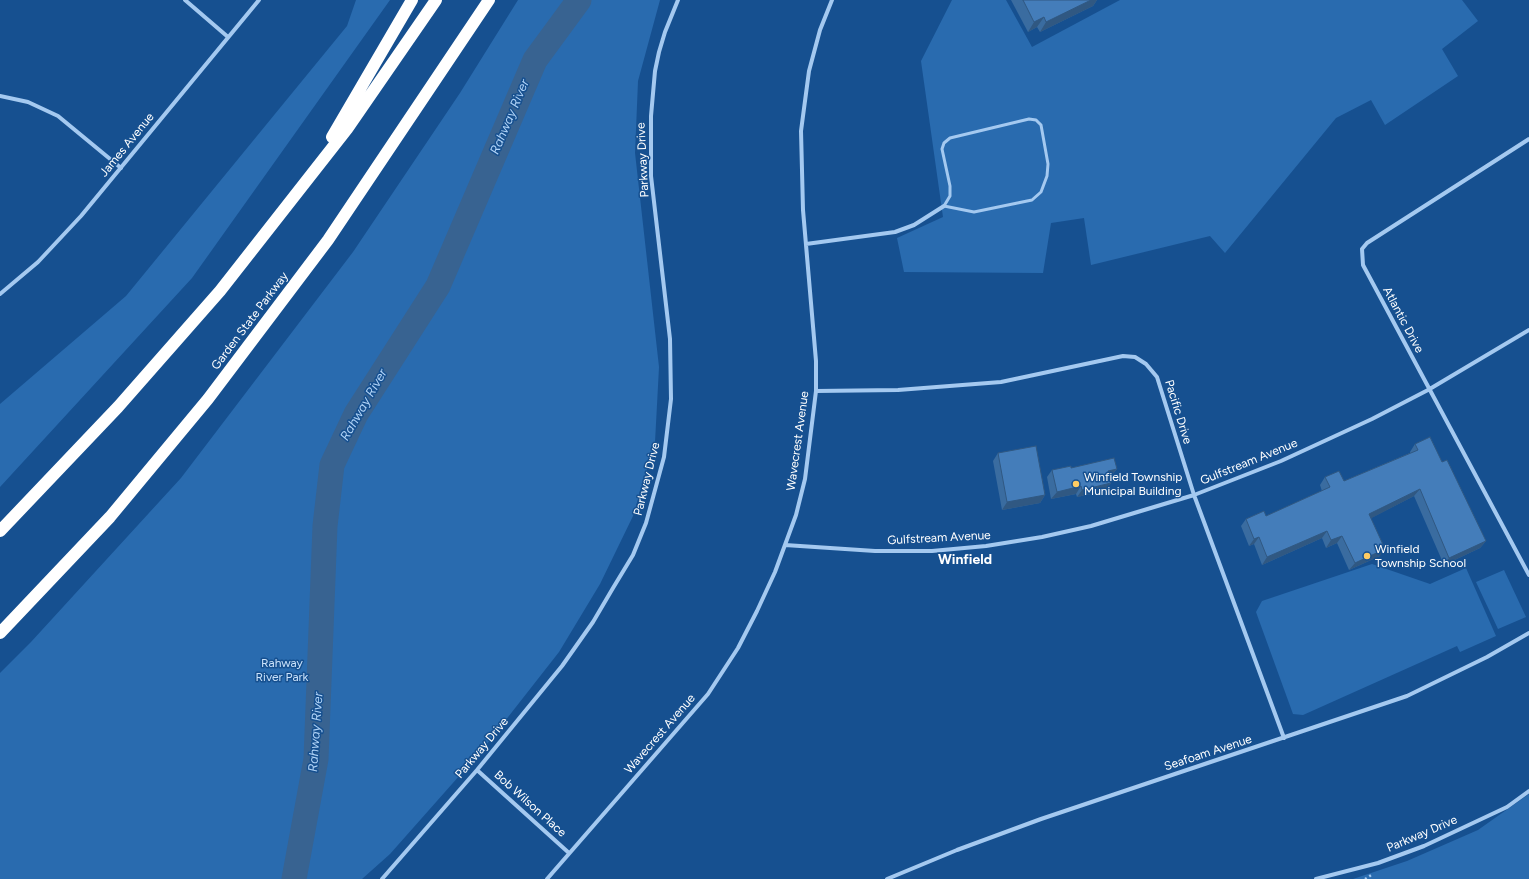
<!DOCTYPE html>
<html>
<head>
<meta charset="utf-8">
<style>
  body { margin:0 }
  canvas { display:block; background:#165090 }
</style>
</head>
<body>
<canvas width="1529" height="879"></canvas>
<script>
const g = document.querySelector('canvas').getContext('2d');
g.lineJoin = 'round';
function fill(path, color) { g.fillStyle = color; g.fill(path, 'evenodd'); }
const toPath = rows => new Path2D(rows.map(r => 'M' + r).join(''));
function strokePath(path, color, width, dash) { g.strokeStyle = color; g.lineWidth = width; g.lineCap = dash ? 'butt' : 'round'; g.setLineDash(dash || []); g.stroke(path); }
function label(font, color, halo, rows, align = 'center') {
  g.font = font + ' Figtree,sans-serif'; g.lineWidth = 3; g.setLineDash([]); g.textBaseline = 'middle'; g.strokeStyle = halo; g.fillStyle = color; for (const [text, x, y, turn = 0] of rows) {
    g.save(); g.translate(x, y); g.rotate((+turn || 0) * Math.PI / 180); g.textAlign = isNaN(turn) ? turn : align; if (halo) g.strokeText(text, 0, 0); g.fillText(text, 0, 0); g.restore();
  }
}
fill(toPath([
  [356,0,390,0,192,278,0,487,0,404,126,296,347,26],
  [518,0,660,0,638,81,635,153,659,367,655,442,633,516,600,584,559,652,483,749,390,854,362,879,0,879,0,673,31,642,181,478,353,252,460,93],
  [952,0,1006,0,1032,47,1120,0,1462,0,1478,21,1442,49,1458,76,1385,125,1371,100,1336,118,1225,253,1210,236,1091,265,1084,218,1051,223,1043,273,904,272,897,238,943,217,921,61],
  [1372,564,1430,584,1466,568,1496,636,1460,652,1457,646,1303,715,1293,714,1256,612,1262,601],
  [1504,570,1526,617,1498,629,1476,582],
  [1529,794,1529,879,1353,879,1407,861,1478,830]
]), '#296baf');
strokePath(toPath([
  [294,879,316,759,325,526,332,465,356,414,438,286,535,60,579,0]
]), '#386391', 25);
strokePath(toPath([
  [1365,879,1373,874]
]), '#a4c9f0', 2.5, [2, 3]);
strokePath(toPath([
  [1029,119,1036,120,1041,125,1048,164,1047,176,1041,192,1032,200,974,212,944,206,950,196,950,186,942,149,944,143,950,138,1029,119]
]), '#a4c9f0', 3);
strokePath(toPath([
  [185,0,228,37],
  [0,96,28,102,58,116,121,168],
  [1529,139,1367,243,1362,249,1363,265,1529,575],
  [806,244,895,232,914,225,944,206],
  [0,294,38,262,81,216,259,0],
  [816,391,898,390,1001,382,1123,356,1135,357,1146,364,1157,377,1194,495,1284,738],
  [785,545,875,551,932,551,986,546,1042,537,1091,526,1194,495,1281,461,1372,419,1428,390,1529,330],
  [477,770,569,853],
  [382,879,477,770,562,666,593,622,613,588,633,555,646,523,664,457,671,399,670,339,651,176,651,116,655,71,659,52,665,32,678,0],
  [547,879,708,694,738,648,757,611,775,572,796,515,805,479,816,391,816,361,803,210,801,131,809,71,820,30,832,0],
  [887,879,957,850,1041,819,1407,696,1487,657,1529,633],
  [1316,879,1378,863,1424,846,1507,807,1529,791]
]), '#a4c9f0', 4);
strokePath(toPath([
  [332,137,412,0],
  [0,531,118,407,220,291,347,129,436,0],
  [0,633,110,517,208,399,328,240,489,0]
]), '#fff', 12);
fill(toPath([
  [1011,0,1097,0,1093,6,1040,32,1037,27,1028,32],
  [1415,444,1442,462,1486,541,1480,548,1444,565,1414,496,1371,518,1380,556,1349,570,1337,543,1326,548,1322,538,1262,565,1254,544,1249,546,1241,526,1246,519,1266,516,1322,491,1320,485,1325,477,1344,481,1410,453,1410,452],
  [998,453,1045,495,1040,503,1002,510,993,461],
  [1071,468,1117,469,1111,476,1109,477,1111,483,1105,491,1077,497,1076,494,1051,499,1047,477,1052,470]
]), '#3a6ca0');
fill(toPath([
  [1091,0,1097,0,1093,6,1040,32,1046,22],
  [1044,17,1037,27,1028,32,1034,22],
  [1117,469,1111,476,1103,478,1108,471],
  [1111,483,1105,491,1077,497,1082,490],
  [1081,486,1076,494,1051,499,1057,492],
  [1420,489,1414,496,1364,522,1369,514],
  [1045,495,1040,503,1002,510,1007,502],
  [1327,531,1322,538,1262,565,1267,557],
  [1342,536,1337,543,1326,548,1331,540],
  [1259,537,1254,544,1249,546,1254,539],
  [1486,541,1480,548,1444,565,1449,558],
  [1385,549,1380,556,1349,570,1355,563]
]), '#305882');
const building = toPath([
  [1023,0,1091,0,1046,22,1044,17,1034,22,1023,0],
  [1430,437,1442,462,1447,460,1486,541,1449,558,1420,489,1369,514,1385,549,1355,563,1342,536,1331,540,1327,531,1267,557,1259,537,1254,539,1246,519,1264,511,1266,516,1330,487,1325,477,1339,471,1344,481,1418,450,1415,444,1430,437],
  [1036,446,1045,495,1007,502,998,453,1036,446],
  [1114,458,1117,469,1108,471,1111,483,1082,490,1081,486,1057,492,1052,470,1071,466,1071,468,1114,458]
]);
fill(building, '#447dba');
strokePath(building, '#305882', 1);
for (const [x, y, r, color] of [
  [1076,484,4,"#ffcc63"],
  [1367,556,4,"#ffcc63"]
]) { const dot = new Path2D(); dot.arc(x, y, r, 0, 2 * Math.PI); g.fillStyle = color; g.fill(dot); strokePath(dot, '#165090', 1.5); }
label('12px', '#fff', '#165090', [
  ["James Avenue",127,145,-51],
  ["Parkway Drive",643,160,-93],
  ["Atlantic Drive",1403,320,62],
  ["Garden State Parkway",250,321,-53],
  ["Pacific Drive",1178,412,73],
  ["Wavecrest Avenue",798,441,-82],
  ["Gulfstream Avenue",1249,462,-22],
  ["Parkway Drive",647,479,-76],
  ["Gulfstream Avenue",939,538,-3],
  ["Wavecrest Avenue",660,734,-49],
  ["Parkway Drive",482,748,-50],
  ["Seafoam Avenue",1208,753,-18],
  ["Bob Wilson Place",530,804,42],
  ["Parkway Drive",1422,834,-23]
]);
label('12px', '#fff', '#165090', [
  ["Winfield Township",1084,477],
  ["Municipal Building",1084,491],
  ["Winfield",1375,549],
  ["Township School",1375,563]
], 'left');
label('12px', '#cae2fb', '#165090', [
  ["Rahway",282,663],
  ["River Park",282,677]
]);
label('italic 13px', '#b0d3f7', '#165090', [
  ["Rahway River",510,117,-67],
  ["Rahway River",364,405,-60],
  ["Rahway River",316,732,-86]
]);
label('bold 14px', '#fff', '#165090', [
  ["Winfield",965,560]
]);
</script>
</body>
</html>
